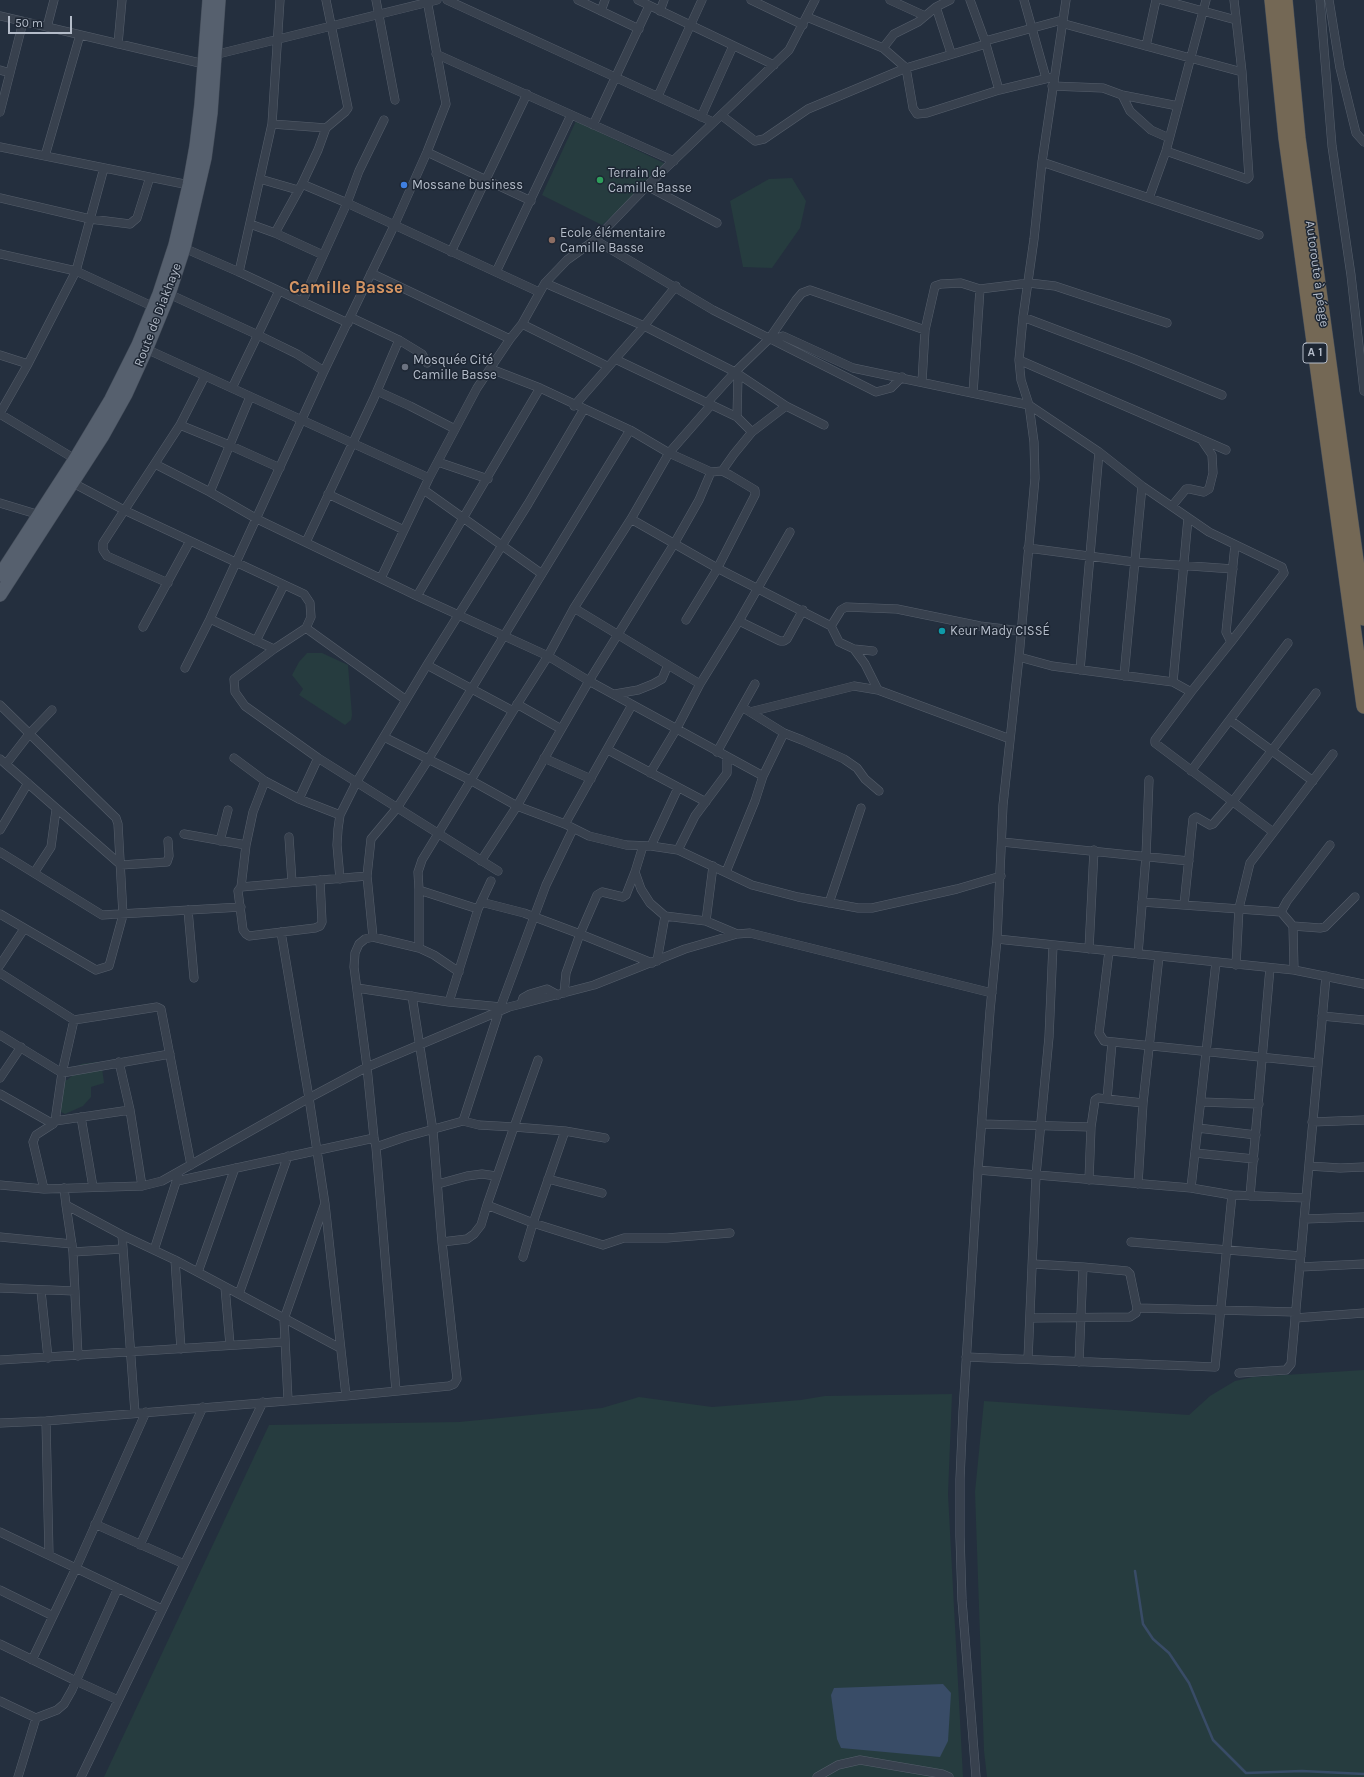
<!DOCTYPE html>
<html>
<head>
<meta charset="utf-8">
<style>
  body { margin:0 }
  #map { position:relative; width:1364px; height:1777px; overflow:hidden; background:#242f3e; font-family:Karla,sans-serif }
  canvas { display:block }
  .scale { position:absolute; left:8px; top:16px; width:64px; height:18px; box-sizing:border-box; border:2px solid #b4bcc9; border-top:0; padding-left:5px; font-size:12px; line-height:14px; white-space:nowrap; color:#b4bcc9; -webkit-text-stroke:3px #1d2633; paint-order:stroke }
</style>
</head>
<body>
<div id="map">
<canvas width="1364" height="1777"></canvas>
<div class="scale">50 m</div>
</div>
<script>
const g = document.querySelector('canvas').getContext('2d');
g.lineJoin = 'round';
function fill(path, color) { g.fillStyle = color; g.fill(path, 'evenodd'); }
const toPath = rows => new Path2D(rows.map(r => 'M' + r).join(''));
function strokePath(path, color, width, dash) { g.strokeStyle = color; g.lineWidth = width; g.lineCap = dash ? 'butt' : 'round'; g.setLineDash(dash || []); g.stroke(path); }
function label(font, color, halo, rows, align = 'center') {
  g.font = font + ' Karla,sans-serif'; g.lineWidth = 3; g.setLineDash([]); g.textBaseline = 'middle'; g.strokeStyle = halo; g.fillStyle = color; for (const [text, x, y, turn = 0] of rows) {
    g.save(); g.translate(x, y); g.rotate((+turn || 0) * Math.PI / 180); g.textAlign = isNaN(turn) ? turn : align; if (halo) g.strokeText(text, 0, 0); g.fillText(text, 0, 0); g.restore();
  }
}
fill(toPath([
  [576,121,668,165,602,225,542,195],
  [792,178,806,201,800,228,772,268,743,267,730,201,769,179],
  [307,653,322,653,348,665,352,715,351,720,345,725,299,695,303,689,292,675,299,662],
  [97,1062,102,1068,104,1083,91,1087,91,1097,83,1106,65,1114,54,1108,59,1081,67,1080,75,1073,81,1064],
  [1364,1370,1364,1777,987,1777,984,1751,975,1492,984,1401,1189,1415,1210,1396,1235,1381,1253,1377],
  [952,1394,948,1494,963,1777,104,1777,269,1425,459,1422,602,1408,639,1397,712,1407,801,1400,825,1396]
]), '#263c3f');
fill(toPath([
  [943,1684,951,1693,948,1741,940,1757,841,1748,837,1739,831,1695,834,1688]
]), '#394c67');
strokePath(toPath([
  [1135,1571,1143,1624,1153,1639,1169,1653,1189,1683,1213,1740,1246,1773,1302,1771,1364,1774]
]), '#394c67', 2.5);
const street = toPath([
  [376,0,395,100],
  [447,0,713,122],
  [578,0,639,29],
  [638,0,774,65],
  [751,0,803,25],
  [890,0,925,16],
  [950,0,936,7,918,22,894,34,883,48,906,68,913,108,917,114,927,113,999,90,1053,77],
  [970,0,985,41,999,90],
  [1024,0,1046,78],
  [1162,0,1236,20],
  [1320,0,1332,146,1351,275,1364,391],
  [1329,0,1340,68,1356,133,1364,142],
  [936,7,951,53],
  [601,11,605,0],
  [660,11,664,0],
  [0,16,204,64,214,55,437,0],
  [807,17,883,48],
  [1061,23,1242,72],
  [47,27,54,0],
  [985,41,1062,20],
  [118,44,122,0],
  [1146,46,1156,0],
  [436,54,674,161],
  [0,70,10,73],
  [1052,86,1103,88,1122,95,1130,111,1151,130,1169,138],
  [1122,95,1178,106],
  [658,96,702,0],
  [0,112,23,22],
  [721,115,755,141,764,139,808,109,906,68,986,44],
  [701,117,733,46],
  [272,124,326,128],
  [593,125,649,6],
  [0,147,189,185],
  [1166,151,1247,179,1249,177,1242,72,1234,0],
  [427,152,531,201],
  [45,156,80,35],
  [1042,162,1259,235],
  [260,179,298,190],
  [302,184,347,203,539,292],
  [647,186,717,223],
  [0,198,90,219,130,224,137,218,150,177],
  [1149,198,1166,151,1206,0],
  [250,224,275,233,323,255],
  [275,233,302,184,318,150,326,128,345,112,348,108,326,0],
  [595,240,713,310,876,392,891,388,902,377],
  [184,248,239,272,348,323],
  [451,252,527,94],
  [0,254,76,271,154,307],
  [239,272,272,124,280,0],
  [496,272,571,115],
  [371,273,510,339],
  [545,283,644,326,735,372,786,406,824,425],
  [169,294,258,335,297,354,324,371],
  [302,302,347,203,359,171,384,120],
  [350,317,399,340,422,354,427,363],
  [1023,317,1134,359,1222,395],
  [522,324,607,366],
  [772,340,783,336,853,368,1029,405,1099,452,1142,486,1209,532,1282,567,1284,573,1231,642],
  [144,348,429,478],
  [0,355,28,364],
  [615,359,737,417,752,432],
  [1019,360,1226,450],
  [491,369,540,388,630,430,669,453,711,472,722,471,730,475,755,490,755,495,716,571,686,620],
  [922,382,925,330,935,286,941,284,961,283,980,289,1029,283,1055,286,1167,323],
  [232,388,279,291],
  [377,391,410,406,455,429],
  [973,393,980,289],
  [707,403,735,372,769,339,796,300,802,293,810,290,925,330],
  [574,406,644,326,676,286],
  [0,413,28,364,76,271,104,168],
  [0,414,75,459],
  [737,417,738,375],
  [180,425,229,445,280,468],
  [438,462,488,479],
  [155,464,210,492,257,519,417,596,548,656,589,681,763,776],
  [722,471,734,454,752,432,786,406],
  [73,483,124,510,304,594,310,603,311,617,306,628,274,649,234,679,235,692,245,706,318,758,299,799],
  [424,490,542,574],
  [210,492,250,397],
  [328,494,404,530],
  [0,503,43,516],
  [1172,506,1186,489,1190,489,1204,492,1209,489,1213,473,1212,455,1201,439],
  [631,519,717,568,831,626,839,642,854,649,873,651],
  [306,542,374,398,399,340],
  [1235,545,1226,632,1231,642,1191,692,1155,740,1155,743,1273,832],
  [1028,548,1134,562,1233,569],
  [381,578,429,478,477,388,510,339,522,324,545,283,567,260,595,240,647,186,789,50,815,0],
  [168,583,107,556,103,550,103,543,180,425,205,376],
  [417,596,540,388],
  [574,608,668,665],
  [210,619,274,649],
  [739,621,780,641,784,641,787,639,803,610],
  [831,626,841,610,846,607,897,609,980,626,1021,631],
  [143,627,190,541],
  [306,628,406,700],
  [256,641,284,585],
  [854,649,865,664,878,690],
  [1019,657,1052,666,1173,682,1191,692],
  [427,665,513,711],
  [185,668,210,619,324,371,394,226,427,152,446,104,427,0],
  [1080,670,1099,452],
  [1124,676,1142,486],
  [1173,682,1188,518],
  [615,694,638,690,653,684,662,679,668,665,700,684],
  [517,704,561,729],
  [0,705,116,818,118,824,123,915,109,966,96,970,0,914],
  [742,707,755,684],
  [750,712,854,686,878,690,1010,739],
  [1230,720,1313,781],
  [384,737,472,781,517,806,565,824,589,836,626,845,651,846,678,850,752,885,798,897,858,908,872,908,957,889,1001,876],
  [608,750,706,802],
  [717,752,742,707,784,733,802,740,844,759,857,768,865,779,879,791],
  [234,758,265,781,299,799,340,815],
  [318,758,498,871],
  [544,758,591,779],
  [0,759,121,865,167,862,169,856,168,841],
  [6,764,30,733,52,710],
  [1191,771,1288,643],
  [650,773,677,728,700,684,739,621,790,532],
  [265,781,253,812,246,845,241,887,238,891,243,930,246,934,249,936,315,928,320,926,322,922,320,880],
  [565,824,632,705],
  [0,830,28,783],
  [184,834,246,845],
  [289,837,292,882],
  [220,841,228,810],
  [1002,842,1189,861],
  [651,846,678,788],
  [678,850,695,816,727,773,727,758],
  [0,852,102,915,241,907],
  [481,861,517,806,589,681,674,544,699,500,711,472],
  [635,872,643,846],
  [726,872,755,801,763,776,784,733],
  [34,873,51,847,56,810],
  [340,879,337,845,338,829,340,815,356,783,427,665,528,504,584,409],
  [241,887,367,876],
  [419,890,418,872,422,860,513,711,548,656,574,608,631,519,669,453,711,405],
  [481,902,524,913,580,934,566,973,564,993],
  [1142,902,1281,912,1293,926,1294,970],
  [829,903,861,808],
  [1184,905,1193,819,1196,817,1210,825,1213,824,1233,801,1316,693],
  [188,910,194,978],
  [1281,912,1287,901,1330,845],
  [706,921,713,866],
  [1293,926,1320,928,1325,927,1355,897],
  [281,932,309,1098,325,1204,346,1396],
  [373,937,367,876,371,839,397,808,428,760,630,430],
  [997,939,1294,970,1364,984],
  [419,948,419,890,478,909],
  [1089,949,1094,850],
  [1109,951,1099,1033,1104,1041,1318,1063],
  [1138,954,1146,856,1149,780],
  [657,961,665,916],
  [652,963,580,934,597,895,602,892,623,897,626,895,635,872,641,889,650,903,665,916,706,921,737,934],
  [0,965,24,929],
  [1236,965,1239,908,1250,863,1333,754],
  [0,973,74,1020,157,1007,161,1009,191,1165],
  [357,988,449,1002,501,1007],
  [449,1002,478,909,491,881],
  [521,1004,594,985,685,949,737,934,750,933,992,993],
  [1322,1016,1364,1020],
  [0,1035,62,1073,170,1054],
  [538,1060,514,1127,565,1131,605,1138],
  [119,1062,130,1110,142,1186],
  [0,1078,21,1047],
  [0,1094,53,1124],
  [1107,1099,1112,1043],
  [1201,1102,1259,1104],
  [81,1117,93,1187],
  [55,1121,130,1110],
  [463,1121,499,1011,534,917,546,885,573,829],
  [1312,1122,1364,1120],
  [982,1124,1091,1127],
  [1198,1128,1256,1135],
  [376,1147,405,1137,463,1121,479,1125,514,1127,487,1205,533,1223,603,1245,624,1238,667,1238,730,1233],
  [1195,1153,1254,1159],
  [1309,1166,1340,1168,1364,1167],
  [978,1170,1191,1188,1232,1195,1306,1198],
  [548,1179,602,1193],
  [1089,1180,1091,1127,1095,1100,1098,1098,1143,1103],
  [177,1181,374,1138],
  [438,1184,467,1176,482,1174,496,1176],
  [1138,1184,1143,1103,1159,956],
  [0,1185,44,1189,142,1186,162,1181,309,1098,367,1067,509,1007,521,1004,523,998,530,994,547,989,558,995],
  [64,1188,66,1205,122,1235,175,1260,340,1348],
  [1191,1188,1216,962],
  [44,1189,33,1142,36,1135,53,1124,55,1121,62,1073,74,1020],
  [1250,1196,1270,968],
  [66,1205,73,1252,78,1356],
  [1304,1219,1364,1217],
  [122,1235,135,1413],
  [0,1237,72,1244],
  [442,1242,467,1239,474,1234,481,1225,487,1205],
  [1131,1242,1301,1256],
  [154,1250,178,1176],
  [73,1252,122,1249],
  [523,1257,533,1223,565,1131],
  [175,1260,181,1349],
  [1033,1264,1083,1267],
  [1300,1267,1364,1264],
  [198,1272,235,1168],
  [225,1287,230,1345],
  [0,1288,75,1291],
  [41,1291,48,1358],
  [239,1294,288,1156],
  [1030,1318,1130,1317,1136,1313,1137,1308,1296,1312],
  [1295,1318,1364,1313],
  [966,1357,1215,1367,1232,1195],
  [1028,1359,1036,1175,1049,1037,1053,945],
  [0,1360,284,1342],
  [1079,1362,1083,1267,1127,1271,1130,1274,1137,1308],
  [1239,1373,1286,1370,1291,1364,1326,976],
  [396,1391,376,1147,374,1138,367,1067,354,967,355,953,359,944,365,939,373,937,419,948,434,955,459,972],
  [288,1400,284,1319,324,1206],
  [46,1421,49,1555],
  [0,1423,46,1421,346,1396,449,1386,454,1384,457,1379,442,1242,433,1131,412,996],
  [95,1524,184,1564],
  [0,1532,162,1609],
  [140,1545,203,1407],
  [0,1590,53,1616],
  [0,1644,76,1681,118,1700],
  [32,1660,76,1568,146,1412],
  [0,1701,36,1718,18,1777],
  [36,1718,57,1710,64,1704,72,1690,118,1588],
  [81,1777,263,1402],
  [817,1777,838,1765,860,1760,942,1774,949,1777],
  [976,1777,962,1600,960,1536,960,1479,963,1412,978,1170,990,1011,997,939,1003,805,1019,657,1035,478,1034,442,1029,405,1021,380,1019,360,1023,317,1034,239,1042,162,1066,0]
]);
const primary = toPath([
  [0,575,75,459,111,399,138,345,159,294,175,245,189,185,196,146,201,104,209,0],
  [0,595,102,437,126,394,146,350,169,294,184,248,205,158,211,113,219,0]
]);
const highway = toPath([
  [1272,0,1286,138,1364,706],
  [1285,0,1298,138,1364,618]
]);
strokePath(street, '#565f6c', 9);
strokePath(primary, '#414a57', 14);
strokePath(highway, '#434c59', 16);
strokePath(street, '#38414e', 8);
strokePath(primary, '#56606e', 13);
strokePath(highway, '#746855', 15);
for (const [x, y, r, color] of [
  [600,180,4,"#2e9e5b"],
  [404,185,4,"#3f7fe0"],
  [552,240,4,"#8d6e63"],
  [405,367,4,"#6b7280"],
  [942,631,4,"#0f9aa8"]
]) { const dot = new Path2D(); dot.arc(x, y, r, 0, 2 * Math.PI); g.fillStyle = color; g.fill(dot); strokePath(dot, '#1d2633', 1.5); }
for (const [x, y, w] of [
  [1315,353,24]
]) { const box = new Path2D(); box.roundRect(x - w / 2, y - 10, w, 20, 3); g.fillStyle = '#1d2633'; g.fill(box); strokePath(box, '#b4bcc9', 1); }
label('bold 12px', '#b4bcc9', null, [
  ["A 1",1315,353]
]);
label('13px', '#b4bcc9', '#1d2633', [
  ["Terrain de",608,173],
  ["Camille Basse",608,188],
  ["Mossane business",412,185],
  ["Ecole élémentaire",560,233],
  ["Camille Basse",560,248],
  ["Mosquée Cité",413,360],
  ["Camille Basse",413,375],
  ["Keur Mady CISSÉ",950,631]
], 'left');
label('13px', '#b4bcc9', '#1d2633', [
  ["Autoroute à péage",1317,274,82],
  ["Route de Diakhaye",158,315,-69]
]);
label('bold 17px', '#d59563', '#1d2633', [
  ["Camille Basse",346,288]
]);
</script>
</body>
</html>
